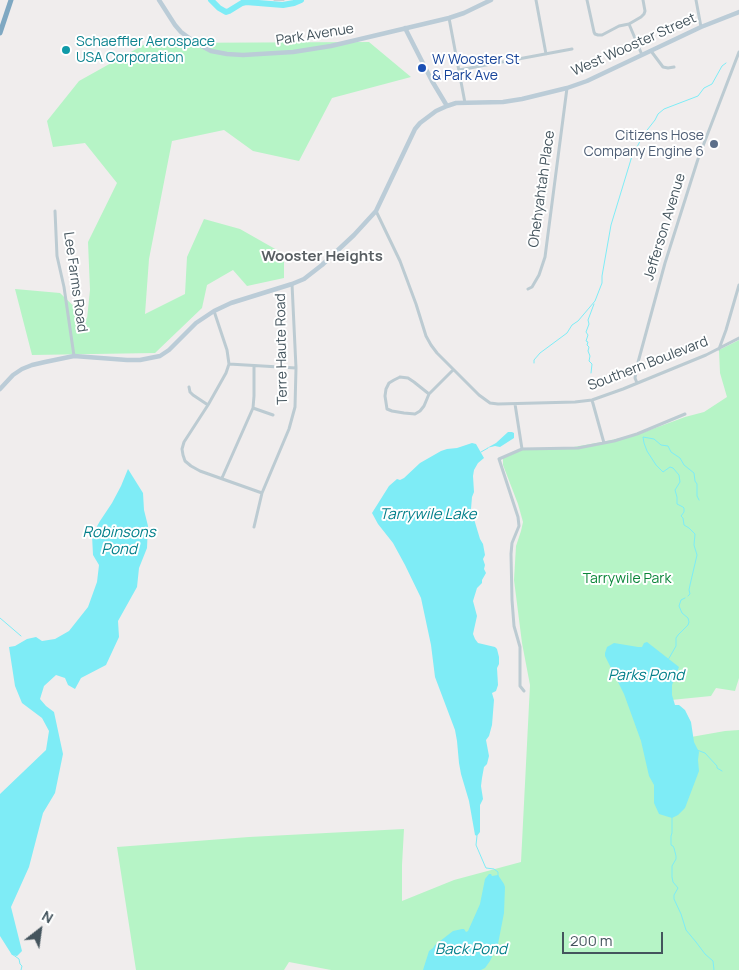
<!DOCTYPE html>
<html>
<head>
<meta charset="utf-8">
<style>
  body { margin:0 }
  #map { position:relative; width:739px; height:970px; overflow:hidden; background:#f0eded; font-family:Manrope,sans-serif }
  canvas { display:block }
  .north { position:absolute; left:15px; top:905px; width:50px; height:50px; -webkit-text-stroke:4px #fff; paint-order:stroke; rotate:30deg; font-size:14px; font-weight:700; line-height:20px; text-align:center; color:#44545d }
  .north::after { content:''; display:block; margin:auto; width:18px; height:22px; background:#44545d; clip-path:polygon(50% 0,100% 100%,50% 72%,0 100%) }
  .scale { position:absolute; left:562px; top:932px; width:101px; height:22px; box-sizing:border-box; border:2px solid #44545d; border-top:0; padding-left:6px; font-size:15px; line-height:18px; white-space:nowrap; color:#44545d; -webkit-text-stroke:4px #fff; paint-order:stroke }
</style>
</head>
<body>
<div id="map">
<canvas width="739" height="970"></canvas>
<div class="north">N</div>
<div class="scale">200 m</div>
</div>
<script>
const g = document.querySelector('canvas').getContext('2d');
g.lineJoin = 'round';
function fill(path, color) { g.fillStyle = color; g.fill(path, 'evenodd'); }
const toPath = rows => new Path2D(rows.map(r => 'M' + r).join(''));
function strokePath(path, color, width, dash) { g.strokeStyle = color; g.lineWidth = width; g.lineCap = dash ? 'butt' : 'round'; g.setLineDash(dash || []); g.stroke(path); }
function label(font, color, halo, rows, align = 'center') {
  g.font = font + ' Manrope,sans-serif'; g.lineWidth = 4; g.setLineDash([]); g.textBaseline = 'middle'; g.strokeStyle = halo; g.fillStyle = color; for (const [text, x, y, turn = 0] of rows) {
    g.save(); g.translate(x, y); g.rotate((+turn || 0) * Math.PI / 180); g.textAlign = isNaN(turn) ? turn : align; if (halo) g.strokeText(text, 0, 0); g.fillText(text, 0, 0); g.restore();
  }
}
fill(toPath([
  [369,42,411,77,332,98,299,161,253,151,224,130,172,141,149,259,145,314,185,294,187,257,204,219,240,229,284,254,284,278,247,286,233,270,207,285,202,308,155,353,32,355,15,289,60,293,87,319,90,290,88,242,117,183,85,143,53,147,47,121,79,81,147,43],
  [739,340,739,678,735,691,716,688,711,696,671,700,691,737,725,731,739,730,739,970,331,970,289,962,284,970,136,970,117,847,249,837,404,829,402,865,402,901,454,880,521,862,530,685,522,643,514,580,516,546,521,531,523,522,518,504,503,465,503,458,524,448,562,449,602,442,639,434,685,417,704,412,727,397,720,373,719,350]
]), '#b6f4c6');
fill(toPath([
  [508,432,512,432,514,433,514,438,500,447,495,446,487,448,496,443],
  [472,443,476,444,484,458,478,463,474,470,473,476,474,492,472,497,471,509,480,539,483,544,485,555,483,559,485,565,484,569,486,573,482,580,482,583,477,588,473,601,477,616,473,634,475,639,478,643,495,647,497,649,499,657,499,664,497,668,498,685,496,691,492,693,494,700,492,725,489,736,486,740,489,756,487,764,484,767,482,778,481,786,483,799,480,805,480,832,477,836,475,835,469,801,461,774,459,763,457,741,455,730,435,677,431,645,421,598,405,565,393,543,378,524,372,513,389,486,397,479,400,480,404,478,420,463,441,451,447,449,457,448],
  [128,469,143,493,144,510,148,526,147,548,139,568,137,587,118,621,119,637,106,665,81,678,75,689,68,685,65,678,56,675,44,686,40,699,46,706,54,712,63,754,55,793,43,813,29,867,11,907,22,951,17,956,12,955,0,936,0,794,46,750,49,731,42,718,22,703,15,686,9,647,15,646,27,639,36,637,42,641,55,639,69,631,88,607,97,582,99,565,93,555,92,535,100,521,112,503,121,486],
  [647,642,679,667,672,685,672,695,675,705,679,705,685,710,691,722,694,742,699,752,698,760,699,771,685,808,678,815,672,818,659,814,654,803,654,785,649,776,641,741,624,694,605,656,605,653,607,647,614,643,638,647,642,647,644,643],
  [489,874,491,874,492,876,498,875,504,884,505,887,504,913,498,944,490,961,485,968,481,970,423,970,429,951,433,948,435,945,453,931,462,929,464,929,466,932,468,931,480,904,485,879]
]), '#7eecf6');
strokePath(toPath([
  [534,363,534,360,540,353,567,333,572,325,578,321,595,301,602,283,602,276,611,225,632,156,644,134,655,120,658,114,664,109,698,96,704,88,712,84,722,66,726,63],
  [591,373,592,364,589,361,590,356,588,351,589,347,587,345,588,342,586,341,588,335,586,332,589,324,588,320,594,304],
  [481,452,488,448],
  [688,596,690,594,689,590,690,585,697,555,694,545,695,534,689,528,684,525,683,518,681,516,684,512,684,508,683,507,677,504,677,497,675,490,680,482,679,475,673,468,670,467,663,472,656,465,647,451,644,443,643,437,654,439,661,445,668,446,671,452,680,458,684,465,694,473,695,481,697,484,697,496,699,500],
  [0,618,21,636],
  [668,660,676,646,676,638,678,635,688,625,689,622,688,618,682,613,679,606,681,600,685,598],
  [697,750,705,753,717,766,717,768,722,771],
  [672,818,672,833,671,836,671,845,673,846,674,848,676,856,676,859,672,866,672,877,673,882,678,888,674,895,674,899,681,914,686,930,696,942,705,954,713,961,714,970],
  [477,836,476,845,485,866,486,868,494,869,498,872,498,876],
  [12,954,19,959,20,964,22,966,21,970]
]), '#7eecf6', 1);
strokePath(toPath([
  [211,0,219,8,226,12,229,11,242,3,246,2,283,5,294,3,301,0]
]), '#7eecf6', 6);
strokePath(toPath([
  [536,0,546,54],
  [587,0,594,32,595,34,598,35,602,35,619,26,629,24,641,17,644,14,645,11,643,0],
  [696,0,701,27],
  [449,18,465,103],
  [629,24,642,55],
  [651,51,663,67,668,68,674,67],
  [459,70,572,49],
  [55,211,57,256,64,287,74,356],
  [376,211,400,261,416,304,426,336,431,345,437,353,479,395,490,403,498,404,575,402,592,400,623,389,706,355,739,338],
  [528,289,532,287,539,275,545,257,567,88],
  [214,311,227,350,229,364,296,368],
  [719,349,726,330,739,285],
  [229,364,226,373,208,405,184,442,182,449,183,455,185,461,191,466,200,471,262,493],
  [400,377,408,378,414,382,429,394,424,406,420,411,415,414,404,413,392,411,387,409,385,396,386,389,389,383,394,380,400,377],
  [637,383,635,378,637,366,665,263,698,159,739,52],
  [189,387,190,392,193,395,208,405],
  [429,394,453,370],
  [592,400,604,443],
  [515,404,522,449],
  [253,408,273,415],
  [222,478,253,408,254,396,254,366],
  [254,527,262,493,289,429,295,407,296,368,292,284],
  [524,691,520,686,520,647,514,626,512,600,511,554,512,543,519,526,518,517,499,459,522,449,578,448,614,441,637,434,685,414]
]), '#bccbd2', 3);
strokePath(toPath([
  [159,0,175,25,181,32,196,43,211,51,227,54,243,55,293,52,331,46,449,18,464,13,491,0],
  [405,28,432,81,447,106],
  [0,389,13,375,22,369,32,365,45,362,74,356,127,360,140,360,160,356,169,350,196,323,214,311,231,303,292,284,304,279,322,265,354,235,376,211,415,129,420,123,436,111,447,106,456,103,503,102,522,99,567,88,587,81,701,27,739,12]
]), '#bbccd7', 4.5);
strokePath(toPath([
  [0,33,11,0]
]), '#7fa8c2', 5);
strokePath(toPath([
  [274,0,284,0]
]), '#afb4b9', 1);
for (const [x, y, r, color] of [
  [66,50,5,"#0f9aa8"],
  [422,68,5,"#1a4fb4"],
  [714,144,5,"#5c6f8a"]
]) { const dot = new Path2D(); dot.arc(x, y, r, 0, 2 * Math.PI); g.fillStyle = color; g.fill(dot); strokePath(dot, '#fff', 2); }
label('14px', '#44545d', '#fff', [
  ["Park Avenue",315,35,-9],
  ["West Wooster Street",634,45,-24],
  ["Ohehyahtah Place",542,189,-82],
  ["Jefferson Avenue",665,227,-73],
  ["Lee Farms Road",75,282,82],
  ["Terre Haute Road",282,349,-91],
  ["Southern Boulevard",648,364,-21]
]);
label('14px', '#0d838f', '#fff', [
  ["Schaeffler Aerospace",76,42],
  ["USA Corporation",76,58]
], 'left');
label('14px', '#164399', '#fff', [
  ["W Wooster St",432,60],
  ["& Park Ave",432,76]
], 'left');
label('14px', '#4e5e75', '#fff', [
  ["Citizens Hose",704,136],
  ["Company Engine 6",704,152]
], 'right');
label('14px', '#0c863a', '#fff', [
  ["Tarrywile Park",627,579]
]);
label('bold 15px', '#595f63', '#fff', [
  ["Wooster Heights",322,257]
]);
label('italic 15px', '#04808b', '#fff', [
  ["Tarrywile Lake",428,515],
  ["Robinsons",119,533],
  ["Pond",119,550],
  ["Parks Pond",646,676],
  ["Back Pond",471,950]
]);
</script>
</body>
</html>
